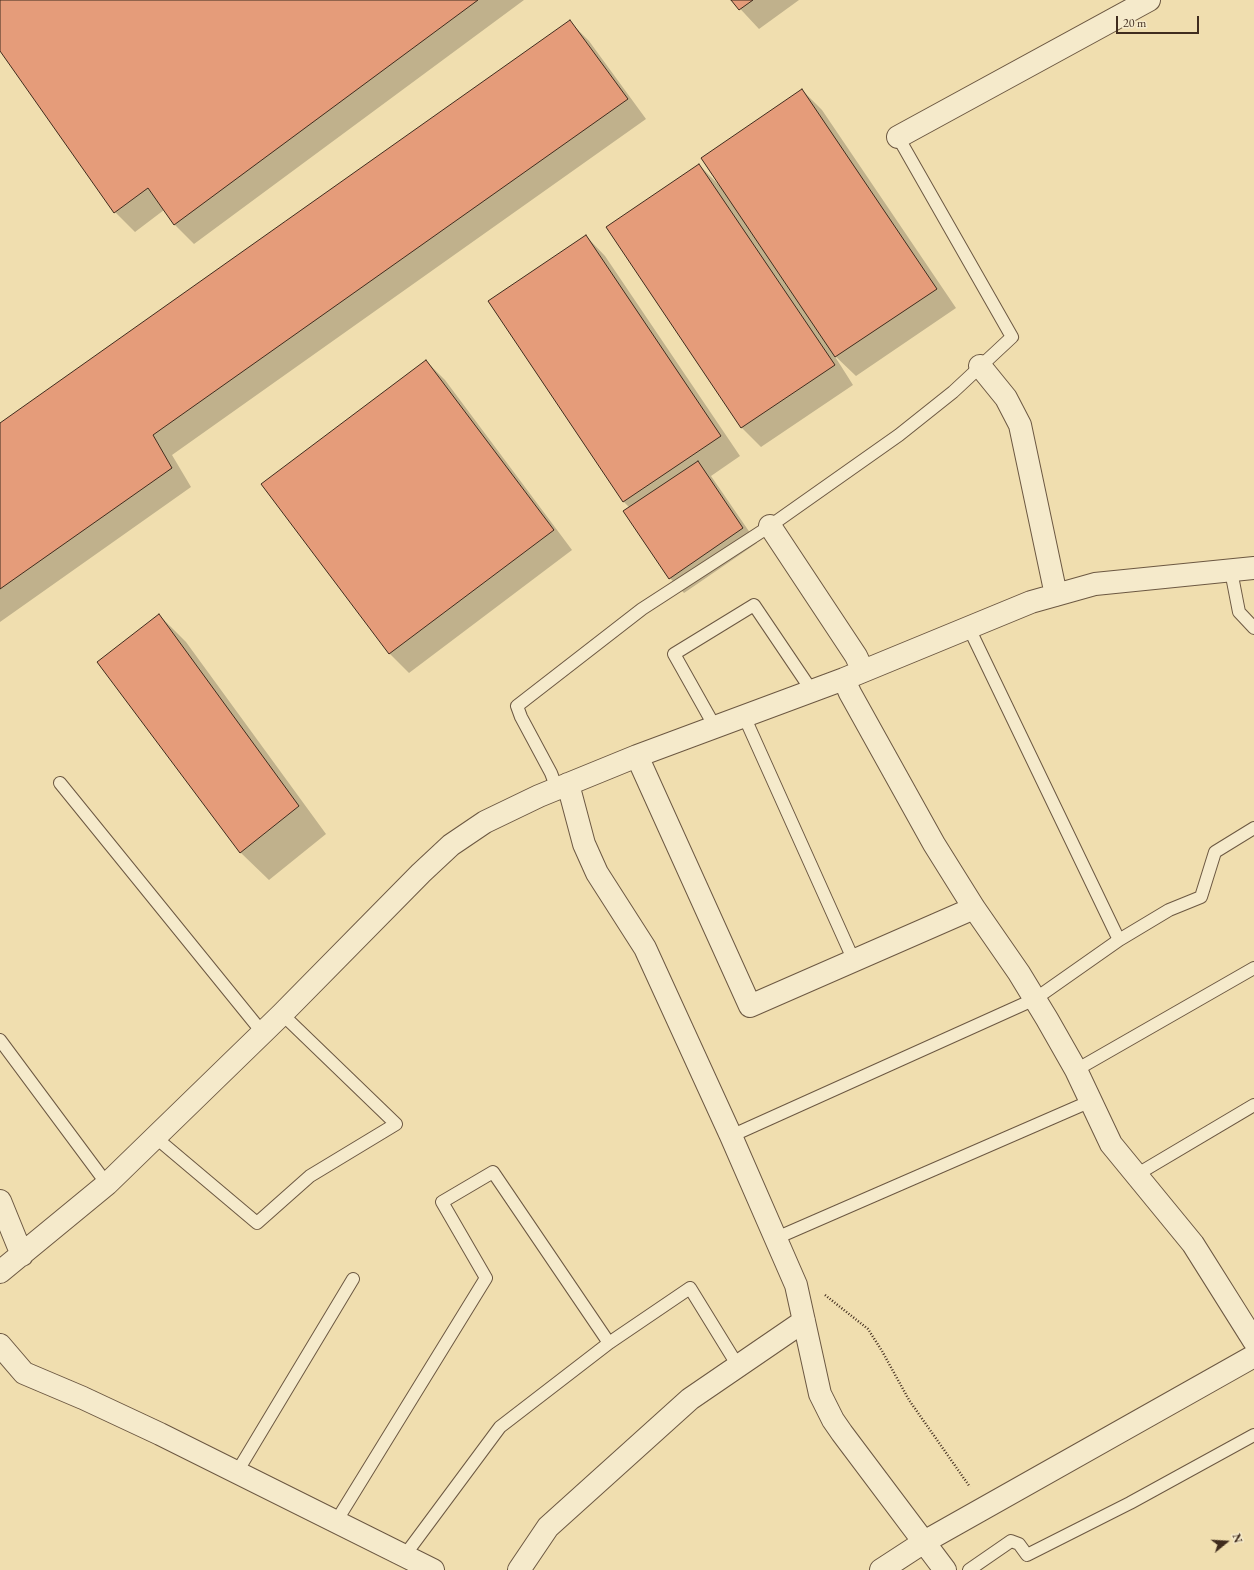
<!DOCTYPE html>
<html>
<head>
<meta charset="utf-8">
<style>
  body { margin:0 }
  #map { position:relative; width:1254px; height:1570px; overflow:hidden; background:#f0deaf; font-family:"EB Garamond",serif }
  canvas { display:block }
  .north { position:absolute; left:1206px; top:1522px; width:40px; height:40px; -webkit-text-stroke:3px #f5eacb; paint-order:stroke; rotate:72deg; font-size:11px; font-weight:700; line-height:16px; text-align:center; color:#402c1e }
  .north::after { content:''; display:block; margin:auto; width:14px; height:18px; background:#402c1e; clip-path:polygon(50% 0,100% 100%,50% 72%,0 100%) }
  .scale { position:absolute; left:1116px; top:16px; width:83px; height:18px; box-sizing:border-box; border:2px solid #402c1e; border-top:0; padding-left:5px; font-size:12px; line-height:14px; white-space:nowrap; color:#402c1e; -webkit-text-stroke:3px #f5eacb; paint-order:stroke }
</style>
</head>
<body>
<div id="map">
<canvas width="1254" height="1570"></canvas>
<div class="north">N</div>
<div class="scale">20 m</div>
</div>
<script>
const g = document.querySelector('canvas').getContext('2d');
g.lineJoin = 'round';
function fill(path, color) { g.fillStyle = color; g.fill(path, 'evenodd'); }
const toPath = rows => new Path2D(rows.map(r => 'M' + r).join(''));
function strokePath(path, color, width, dash) { g.strokeStyle = color; g.lineWidth = width; g.lineCap = dash ? 'butt' : 'round'; g.setLineDash(dash || []); g.stroke(path); }
fill(toPath([
  [0,0,524,0,194,244,175,225,164,210,135,232,115,212,0,49],
  [732,0,799,0,759,29],
  [570,22,589,41,646,119,172,455,191,487,0,622,0,424],
  [802,90,822,110,956,308,856,376,834,355,853,385,761,447,742,428,607,227,699,165,720,186],
  [586,236,605,256,740,456,711,476,757,543,684,593,670,578,630,508,624,502,490,302],
  [426,361,445,380,572,550,409,673,390,654,262,484],
  [159,615,186,642,326,834,269,880,241,853,98,662]
]), '#0003');
const building = toPath([
  [0,0,478,0,174,225,148,188,114,213,0,51,0,0],
  [731,0,753,0,739,10,731,0],
  [570,20,628,99,153,435,172,468,0,589,0,423,570,20],
  [802,89,937,289,835,357,701,158,802,89],
  [699,164,835,365,741,428,606,227,699,164],
  [586,235,721,436,623,502,488,301,586,235],
  [426,360,554,530,389,654,261,484,426,360],
  [698,461,743,528,669,579,623,511,698,461],
  [159,614,299,806,240,853,97,662,159,614]
]);
fill(building, '#e59c7a');
strokePath(building, '#402c1e', 1);
const lane = toPath([
  [1231,571,1239,612,1254,628],
  [969,628,1119,940],
  [744,716,854,961],
  [715,727,674,654,754,605,812,691],
  [60,783,262,1032],
  [557,789,551,773,521,717,517,706,642,609,770,526,899,435,953,392,1012,337,898,137],
  [0,1040,107,1184],
  [1076,1070,1254,968],
  [731,1136,1035,999,1119,940,1169,910,1201,897,1215,852,1254,828],
  [155,1137,257,1223,310,1176,396,1124,282,1014],
  [1136,1175,1254,1105],
  [774,1239,1091,1101],
  [237,1472,353,1279],
  [337,1520,486,1278,442,1202,493,1172,609,1343],
  [405,1555,500,1427,609,1343,690,1288,738,1366],
  [969,1570,1011,1541,1019,1544,1027,1555,1130,1503,1254,1435]
]);
const street = toPath([
  [898,137,1149,0],
  [980,366,1006,398,1020,425,1056,595],
  [770,526,856,656,863,671],
  [844,679,850,693,934,844,974,908,1019,973,1047,1019,1076,1070,1111,1144,1193,1244,1254,1341],
  [637,756,750,1006,974,908],
  [568,784,584,844,597,873,645,948,731,1136,796,1285,820,1394,833,1420,842,1433,945,1570],
  [0,1201,22,1255],
  [0,1272,107,1184,282,1014,421,873,451,845,485,822,539,796,637,756,844,679,1031,602,1095,584,1254,568],
  [0,1345,24,1373,83,1398,160,1434,433,1570],
  [519,1570,548,1527,690,1399,804,1321],
  [881,1570,924,1542,1254,1356]
]);
strokePath(lane, '#6c5842', 14);
strokePath(street, '#6c5842', 24);
strokePath(toPath([
  [825,1295,868,1329,882,1351,909,1400,970,1487]
]), '#402c1e', 2.5, [1, 2]);
strokePath(lane, '#f5eacb', 12);
strokePath(street, '#f5eacb', 22);
</script>
</body>
</html>
